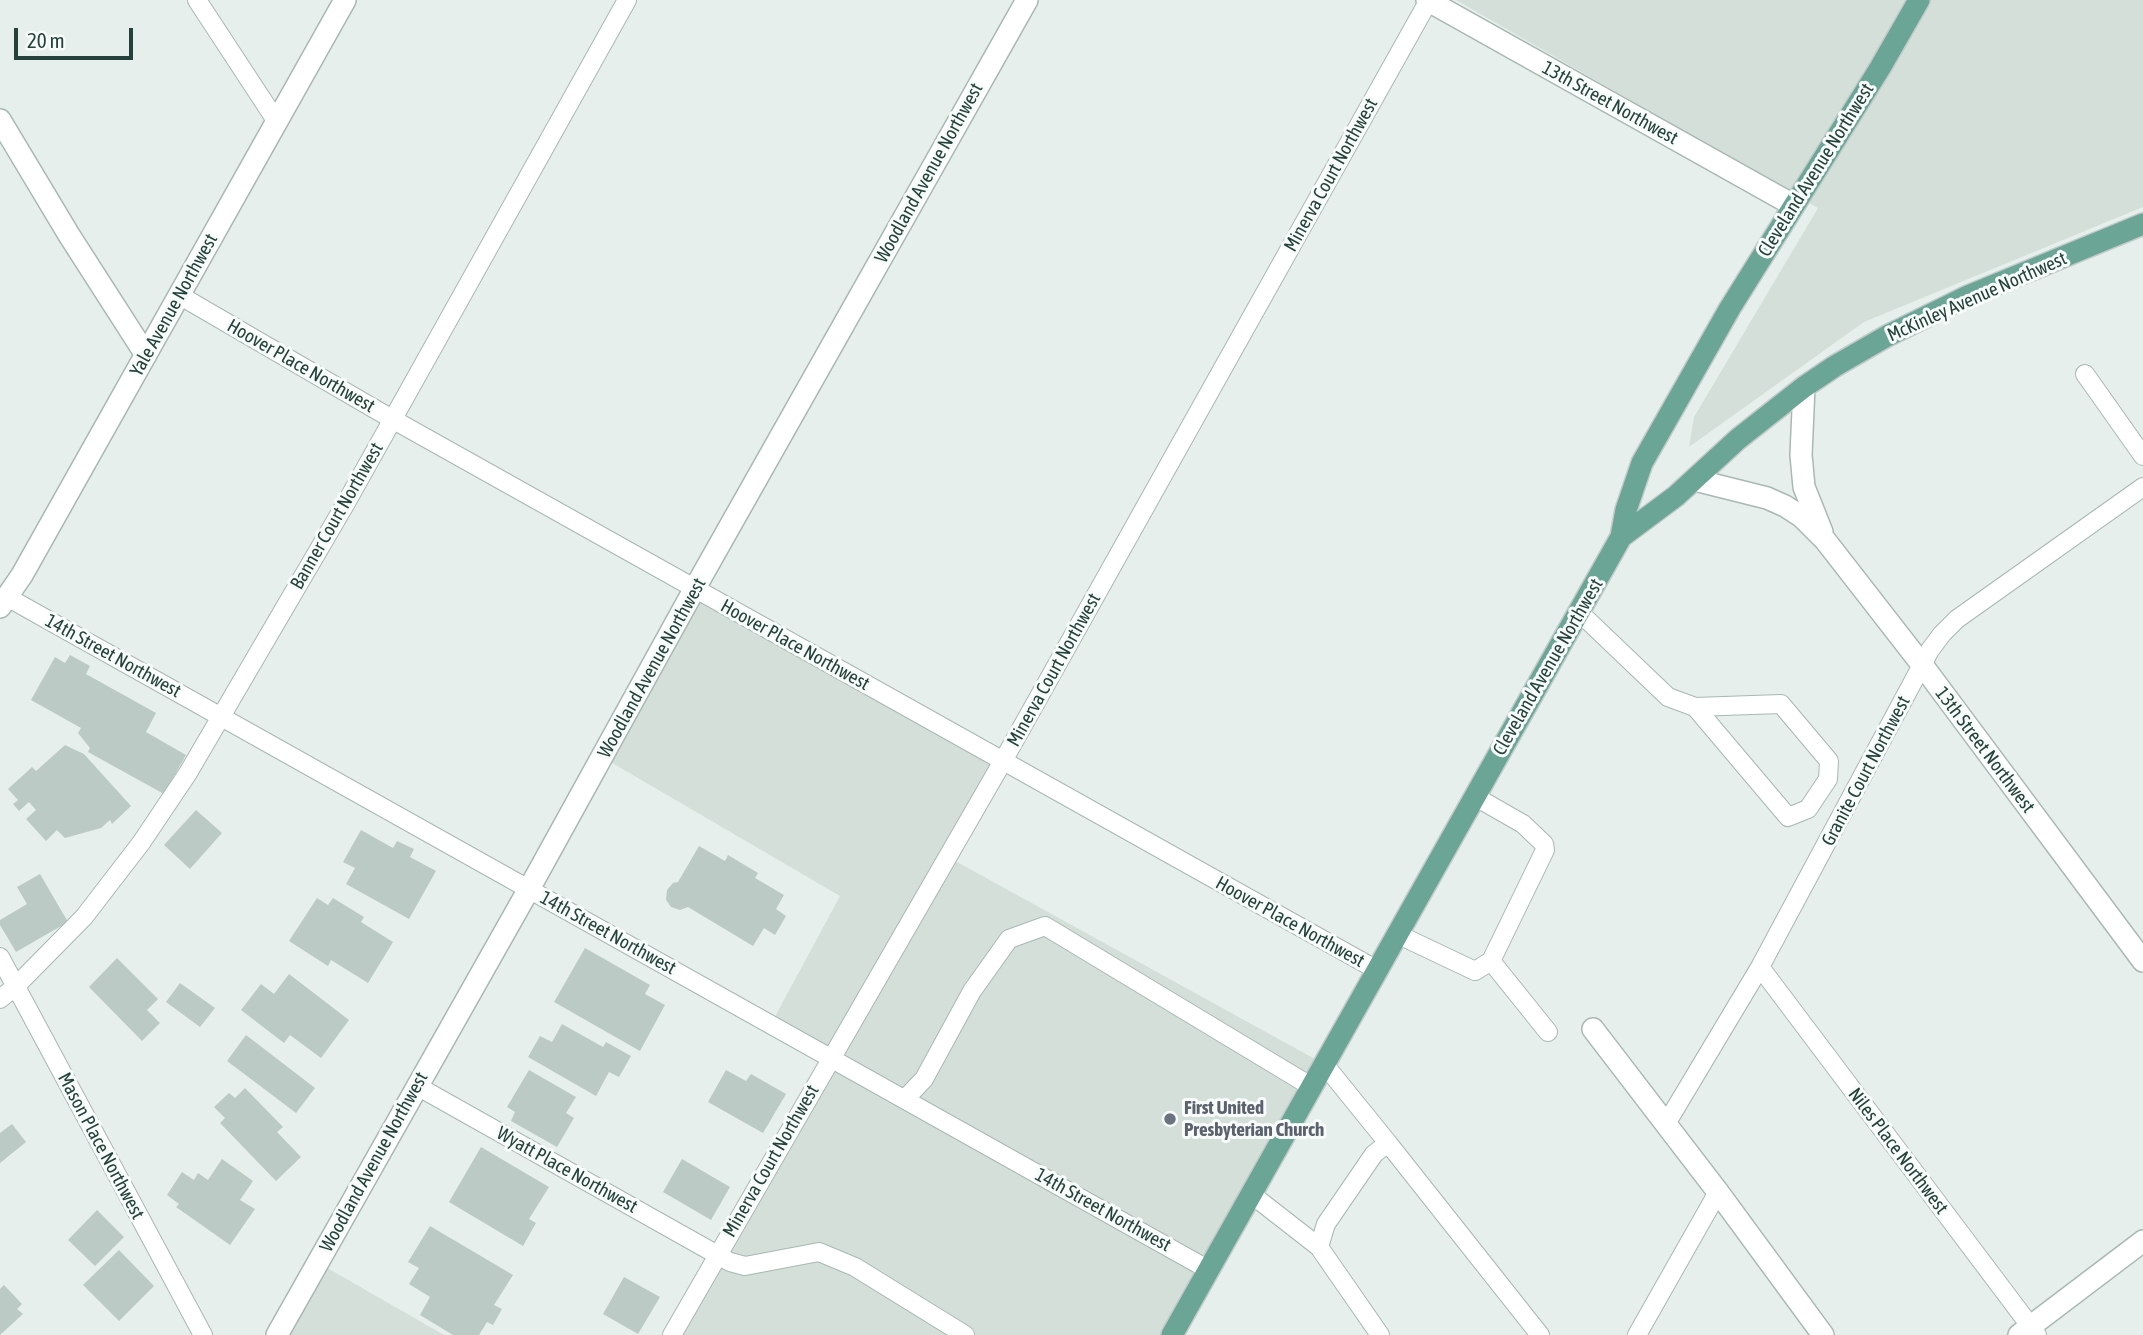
<!DOCTYPE html>
<html>
<head>
<meta charset="utf-8">
<style>
  body { margin:0 }
  #map { position:relative; width:2143px; height:1335px; overflow:hidden; background:#e6efeb; font-family:"Asap Condensed",sans-serif }
  canvas { display:block }
  .scale { position:absolute; left:14px; top:28px; width:119px; height:32px; box-sizing:border-box; border:4px solid #24423a; border-top:0; padding-left:9px; font-size:21px; line-height:24px; white-space:nowrap; color:#24423a; -webkit-text-stroke:5px #f7fbf9; paint-order:stroke }
</style>
</head>
<body>
<div id="map">
<canvas width="2143" height="1335"></canvas>
<div class="scale">20 m</div>
</div>
<script>
const g = document.querySelector('canvas').getContext('2d');
g.lineJoin = 'round';
function fill(path, color) { g.fillStyle = color; g.fill(path, 'evenodd'); }
const toPath = rows => new Path2D(rows.map(r => 'M' + r).join(''));
function strokePath(path, color, width, dash) { g.strokeStyle = color; g.lineWidth = width; g.lineCap = dash ? 'butt' : 'round'; g.setLineDash(dash || []); g.stroke(path); }
function label(font, color, halo, rows, align = 'center') {
  g.font = font + ' "Asap Condensed",sans-serif'; g.lineWidth = 6; g.setLineDash([]); g.textBaseline = 'middle'; g.strokeStyle = halo; g.fillStyle = color; for (const [text, x, y, turn = 0] of rows) {
    g.save(); g.translate(x, y); g.rotate((+turn || 0) * Math.PI / 180); g.textAlign = isNaN(turn) ? turn : align; if (halo) g.strokeText(text, 0, 0); g.fillText(text, 0, 0); g.restore();
  }
}
fill(toPath([
  [1456,0,2143,0,2143,207,1864,322,1689,447,1694,417,1818,208],
  [695,588,1003,761,948,857,1324,1064,1172,1335,672,1335,831,1057,771,1024,840,896,602,757],
  [317,1262,444,1335,277,1335]
]), '#d4dfda');
fill(toPath([
  [70,655,90,666,86,674,156,713,146,732,186,755,164,794,88,752,90,748,78,733,81,728,31,700,55,657,65,663],
  [65,745,84,754,131,806,112,824,110,820,101,828,65,838,57,830,46,841,26,819,36,810,29,802,19,811,13,804,18,800,8,789,32,767,36,771],
  [196,810,222,833,190,869,164,845],
  [361,830,393,848,397,841,414,849,410,857,436,871,409,919,346,884,355,868,343,862],
  [699,846,725,861,728,855,758,873,755,878,784,895,776,909,786,916,775,935,764,928,753,946,688,907,680,910,671,907,666,900,667,890,673,883,678,882],
  [40,874,68,922,16,952,0,925,0,920,27,904,17,887],
  [317,898,328,905,333,898,364,917,361,922,393,942,368,983,331,960,328,966,289,941],
  [585,948,650,985,645,994,665,1005,640,1051,554,1002],
  [117,958,158,999,147,1010,160,1023,142,1041,89,987],
  [289,974,349,1020,321,1058,290,1035,284,1043,241,1010,261,984,274,994],
  [180,983,215,1008,200,1027,166,1002],
  [562,1024,603,1047,606,1042,631,1056,619,1077,609,1072,596,1096,528,1057,540,1036,552,1042],
  [246,1035,315,1088,296,1113,227,1061],
  [529,1070,576,1097,566,1113,574,1118,557,1147,511,1121,515,1112,507,1107],
  [726,1070,746,1081,751,1074,786,1094,763,1133,708,1102],
  [245,1088,283,1127,277,1132,301,1157,276,1181,220,1123,225,1118,214,1107,229,1093,235,1098],
  [12,1124,26,1142,0,1163,0,1133],
  [481,1147,549,1187,529,1219,536,1223,523,1246,449,1202],
  [222,1159,253,1181,240,1200,255,1209,230,1245,176,1207,179,1204,167,1195,182,1172,194,1180,198,1173,208,1180],
  [682,1159,730,1187,711,1220,663,1192],
  [97,1210,124,1237,95,1266,68,1240],
  [430,1226,513,1275,494,1305,502,1309,493,1325,487,1322,479,1335,453,1335,420,1315,430,1297,409,1284,419,1268,408,1262],
  [119,1250,154,1286,119,1321,83,1285],
  [624,1277,660,1297,638,1334,603,1314],
  [4,1285,22,1304,17,1309,23,1314,0,1335,0,1289]
]), '#bbcac4');
const lane = toPath([
  [197,0,277,122],
  [179,295,392,419,1377,970],
  [2085,374,2143,456],
  [7,597,1209,1270],
  [1579,612,1668,697,1695,707,1781,704,1829,761,1828,779,1808,809,1788,817,1695,707],
  [1397,934,1475,971,1491,961,1545,850,1544,844,1523,824,1474,796],
  [0,957,203,1335],
  [1491,961,1548,1032],
  [1760,967,2037,1335],
  [0,999,15,987,84,917,141,843,188,773,346,503,627,0],
  [1324,1064,1388,1143],
  [417,1086,730,1262,745,1266,819,1252,855,1267,965,1335],
  [905,1099,924,1079,972,991,1009,939,1045,926,1312,1087],
  [1666,1124,1760,967,1930,650,1942,634,1957,619,2143,487],
  [1251,1194,1319,1247],
  [672,1335,1003,761,1429,0],
  [1380,1335,1319,1247,1326,1224,1374,1154,1388,1143,1540,1335],
  [1637,1335,1718,1192]
]);
const street = toPath([
  [1427,0,1793,205],
  [0,120,69,235,146,355],
  [1804,387,1801,455,1804,487,1822,532],
  [1695,480,1767,498,1785,506,1802,517,1825,540,1923,666,2143,961],
  [0,607,22,575,345,0],
  [1593,1029,1718,1192,1823,1335],
  [277,1335,529,889,695,588,1027,0],
  [2019,1335,2143,1241]
]);
const primary = toPath([
  [1621,537,1676,496,1738,439,1804,387,1835,366,1887,336,1968,296,2143,224],
  [1172,1335,1621,537,1626,510,1642,463,1730,308,1880,68,1919,0]
]);
strokePath(lane, '#a8b8b2', 20);
strokePath(street, '#a8b8b2', 24);
strokePath(primary, '#c2cac8', 24);
strokePath(lane, '#fff', 18);
strokePath(street, '#fff', 21);
strokePath(primary, '#6aa596', 21);
for (const [x, y, r, color] of [
  [1170,1119,7,"#6b7280"]
]) { const dot = new Path2D(); dot.arc(x, y, r, 0, 2 * Math.PI); g.fillStyle = color; g.fill(dot); strokePath(dot, '#f7fbf9', 2.5); }
label('19px', '#24423a', '#f7fbf9', [
  ["13th Street Northwest",1610,103,29],
  ["Cleveland Avenue Northwest",1816,170,-58],
  ["Woodland Avenue Northwest",929,173,-61],
  ["Minerva Court Northwest",1331,175,-61],
  ["McKinley Avenue Northwest",1977,297,-24],
  ["Yale Avenue Northwest",174,305,-61],
  ["Hoover Place Northwest",301,366,30],
  ["Banner Court Northwest",337,516,-60],
  ["Hoover Place Northwest",795,645,29],
  ["14th Street Northwest",113,656,29],
  ["Cleveland Avenue Northwest",1548,667,-60],
  ["Woodland Avenue Northwest",652,668,-61],
  ["Minerva Court Northwest",1054,670,-61],
  ["13th Street Northwest",1985,750,53],
  ["Granite Court Northwest",1866,771,-62],
  ["Hoover Place Northwest",1290,922,29],
  ["14th Street Northwest",608,933,29],
  ["Mason Place Northwest",101,1146,62],
  ["Niles Place Northwest",1898,1151,53],
  ["Minerva Court Northwest",771,1161,-60],
  ["Woodland Avenue Northwest",374,1162,-61],
  ["Wyatt Place Northwest",567,1170,29],
  ["14th Street Northwest",1103,1210,29]
]);
label('bold 19px', '#5b616d', '#f7fbf9', [
  ["First United",1184,1108],
  ["Presbyterian Church",1184,1130]
], 'left');
</script>
</body>
</html>
